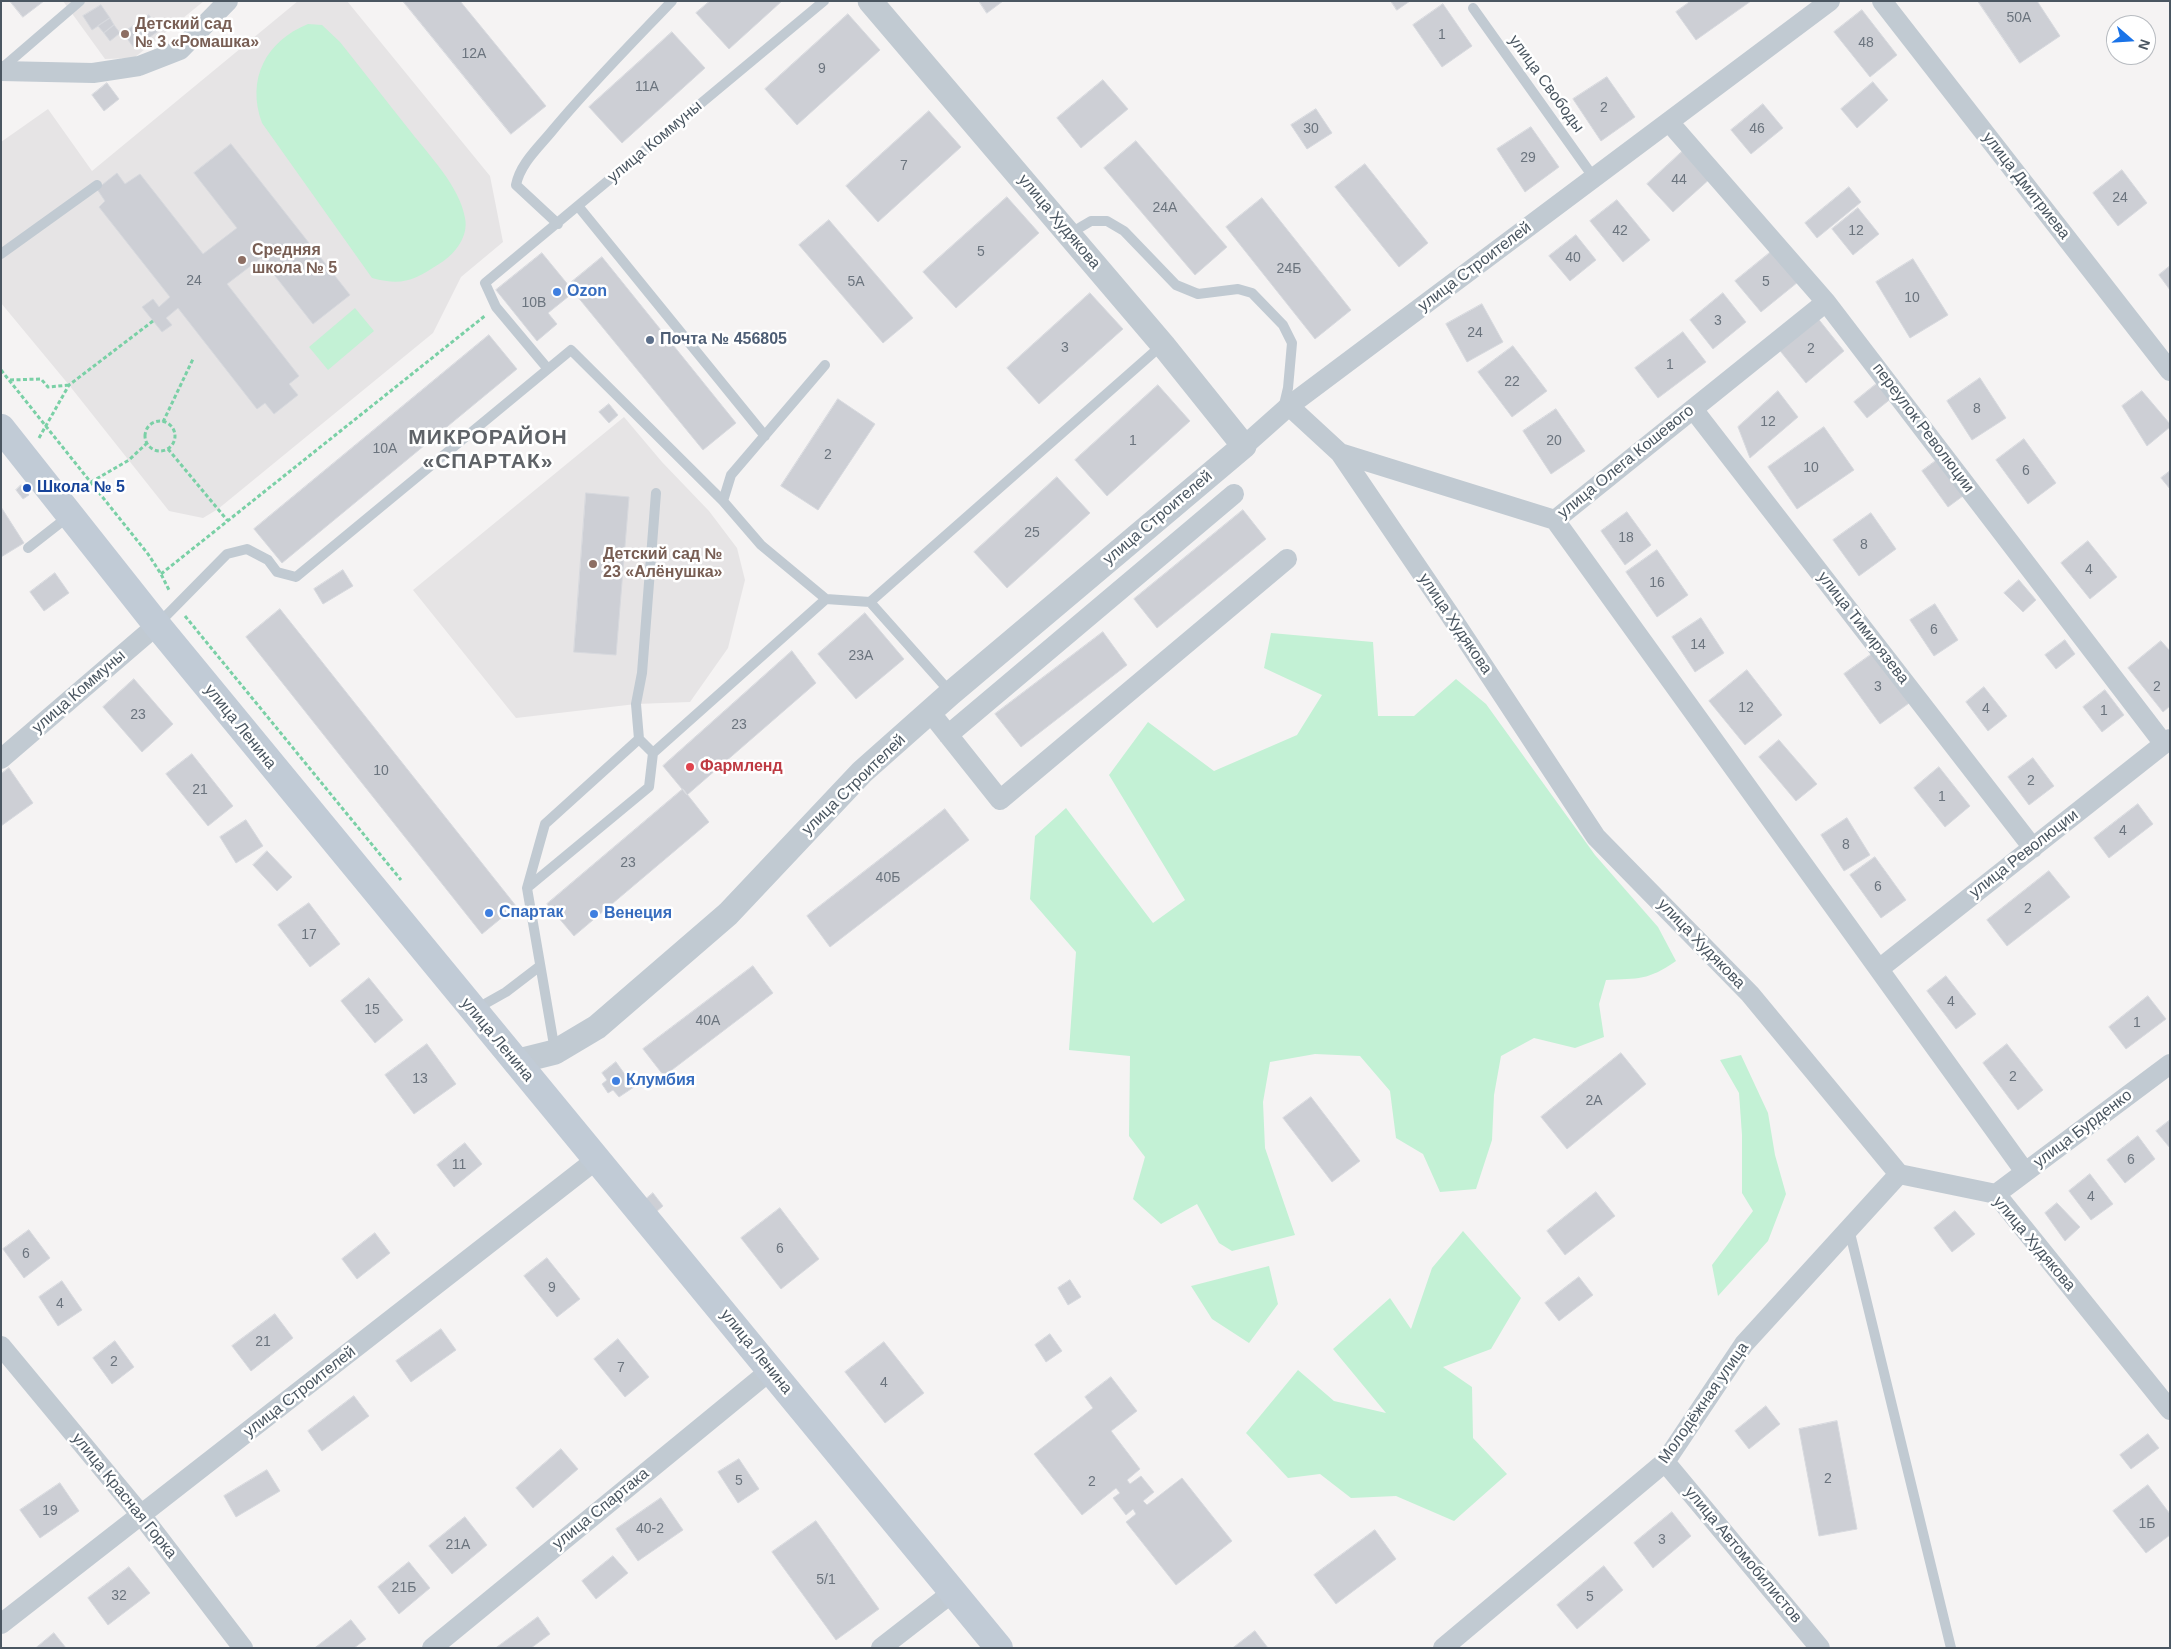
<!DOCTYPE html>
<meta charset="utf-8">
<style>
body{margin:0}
#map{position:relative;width:2171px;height:1649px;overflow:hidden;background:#f5f3f3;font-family:Arial,sans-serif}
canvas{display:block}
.frame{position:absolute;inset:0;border:2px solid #4a5661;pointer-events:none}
.north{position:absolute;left:2106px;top:15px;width:50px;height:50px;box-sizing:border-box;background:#fff;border:1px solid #b7bbc0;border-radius:50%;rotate:109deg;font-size:14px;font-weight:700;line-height:20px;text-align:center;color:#4a5661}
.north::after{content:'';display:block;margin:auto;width:18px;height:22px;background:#1a73e8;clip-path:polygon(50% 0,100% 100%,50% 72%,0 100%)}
</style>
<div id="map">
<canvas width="2171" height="1649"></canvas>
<div class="frame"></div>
<div class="north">N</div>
</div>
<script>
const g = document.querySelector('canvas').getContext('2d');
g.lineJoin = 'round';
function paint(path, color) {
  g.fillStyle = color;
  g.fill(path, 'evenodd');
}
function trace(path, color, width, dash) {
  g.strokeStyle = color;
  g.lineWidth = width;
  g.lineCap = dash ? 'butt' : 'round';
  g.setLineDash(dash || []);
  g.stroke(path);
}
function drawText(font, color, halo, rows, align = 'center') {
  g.font = font + ' Arial,sans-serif';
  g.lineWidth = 5;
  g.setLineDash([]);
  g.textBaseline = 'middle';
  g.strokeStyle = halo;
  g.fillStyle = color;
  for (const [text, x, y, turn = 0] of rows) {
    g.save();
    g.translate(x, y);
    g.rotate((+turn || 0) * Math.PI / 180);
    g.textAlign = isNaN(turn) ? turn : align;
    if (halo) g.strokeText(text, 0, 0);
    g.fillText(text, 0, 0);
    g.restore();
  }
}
const education = new Path2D(`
 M63 1H204L134 58 105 59Z
 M298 1H347L490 176 503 242 461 277 433 333 218 509 203 518 169 511 69 385 1 303V142L48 109 92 171Z
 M624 417 662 462 709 511 737 548 745 580 728 648 690 702 636 704 516 718 413 590Z`);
const green = new Path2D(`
 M308 24 322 25 340 42C364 72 387 102 411 132 429 155 460 187 465 218 469 237 454 255 439 264 413 281 402 286 372 278L262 123C246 79 266 41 308 24Z
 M355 308 374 331 328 370 309 347Z
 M1271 633 1373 642 1378 716H1414L1456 679 1486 704 1595 855 1658 927 1676 961C1647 981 1639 978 1606 980L1599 1004 1604 1037 1575 1048 1534 1038 1501 1056 1494 1095 1492 1140 1476 1189 1440 1192 1423 1154 1396 1138 1390 1091 1360 1056 1315 1054 1270 1062 1263 1102 1265 1148 1295 1235 1232 1251 1219 1243 1197 1204 1161 1224 1133 1199 1145 1157 1129 1136 1130 1056 1069 1050 1076 952 1030 899 1035 836 1066 808 1153 923 1185 900 1109 775 1148 722 1214 771 1297 735 1322 695 1264 668Z
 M1741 1055 1768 1113 1775 1155 1786 1194 1768 1241 1718 1296 1712 1265 1753 1211 1742 1193V1135L1739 1093 1720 1060Z
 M1463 1231 1521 1298 1491 1349 1443 1367 1472 1387 1473 1438 1507 1474 1454 1521 1396 1496 1351 1498 1320 1474 1288 1478 1246 1433 1298 1370 1334 1401 1386 1413 1333 1349 1390 1298 1411 1329 1432 1268Z
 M1269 1266 1278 1304 1249 1343 1212 1319 1191 1286Z`);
const building = new Path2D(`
 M10 1H44L23 17Z
 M403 1H460L546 106 511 134Z
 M710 1H782L729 49 696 13Z
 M979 1H1003L987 13Z
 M1391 1H1410L1397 10Z
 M1691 1H1751L1696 40 1676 12Z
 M1978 1H2037L2060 36 2020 63Z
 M1443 4 1472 46 1442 67 1413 25Z
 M101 5 110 18 92 30 83 16Z
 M1862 10 1897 55 1870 77 1834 32Z
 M848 14 880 50 797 125 765 89Z
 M149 15 160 30 134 48 123 33Z
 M110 18 114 25 104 33 98 26Z
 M114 25 120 33 110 41 104 33Z
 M672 32 705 68 622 143 589 107Z
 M1607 77 1635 117 1601 141 1573 99Z
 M1103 80 1128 109 1081 148 1057 118Z
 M1873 82 1888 100 1857 128 1841 109Z
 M107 83 119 99 104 111 92 95Z
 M1763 104 1783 128 1751 154 1731 130Z
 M1316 109 1332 133 1307 149 1291 125Z
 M929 111 961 147 878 222 846 186Z
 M1531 127 1559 167 1525 192 1497 149Z
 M1136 141 1227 247 1195 275 1104 168Z
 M231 144 350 295 313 324 261 258 227 284 299 376 289 384 298 395 274 414 265 403 257 409 178 308 166 318 172 325 162 332 142 307 153 299 159 307 170 297 99 207 105 201 97 189 117 173 125 184 140 174 203 254 237 228 194 173Z
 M1685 149 1712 177 1673 212 1647 184Z
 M1365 164 1428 243 1399 267 1335 187Z
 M2122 170 2147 203 2118 226 2093 193Z
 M1849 187 1861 202 1817 238 1805 223Z
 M1007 197 1039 233 956 308 923 272Z
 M1262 198 1351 310 1315 339 1226 227Z
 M1617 200 1650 240 1623 262 1590 221Z
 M1858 208 1879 234 1853 255 1832 229Z
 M829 220 913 318 883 343 799 245Z
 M1576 235 1596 260 1570 281 1549 256Z
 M1772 251 1798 282 1761 312 1735 281Z
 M542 253 574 292 548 313 557 324 537 341 496 290Z
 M602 257 736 423 703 450 568 285Z
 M1913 259 1948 315 1910 338 1876 282Z
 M2170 266V290L2159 275Z
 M1090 293 1123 329 1039 404 1007 368Z
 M1723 293 1746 322 1713 349 1690 320Z
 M1482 304 1503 342 1467 362 1446 324Z
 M1816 316 1844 351 1806 383 1777 347Z
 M1683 332 1706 362 1658 398 1635 368Z
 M489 335 517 369 282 563 254 529Z
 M1513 346 1547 391 1512 417 1478 372Z
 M1980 378 2006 418 1972 440 1947 401Z
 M1880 381 1893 397 1867 418 1854 402Z
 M1158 385 1190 421 1107 496 1075 460Z
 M1778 391 1798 417 1750 458 1738 427Z
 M2142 391 2170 424V427L2147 446 2122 406Z
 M838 399 875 424 818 510 781 486Z
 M609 404 618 415 609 423 599 412Z
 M1556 409 1585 451 1551 474 1523 431Z
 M1824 427 1854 470 1797 509 1768 467Z
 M2024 439 2056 483 2028 504 1996 460Z
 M1941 457 1967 493 1948 507 1922 471Z
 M2170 471V489L2161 478Z
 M1057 477 1090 513 1007 588 974 552Z
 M21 485 29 495 23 499 16 490Z
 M586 493 629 497 616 655 574 652Z
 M1 507 24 543 1 557Z
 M1243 510 1266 539 1157 628 1134 599Z
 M1627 512 1651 545 1625 565 1601 531Z
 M1871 513 1896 549 1859 576 1833 540Z
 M2088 541 2117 577 2090 599 2061 563Z
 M1657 550 1688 595 1657 617 1626 572Z
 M343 570 353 586 323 604 314 589Z
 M55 573 69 593 44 611 30 592Z
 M2019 580 2036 600 2023 612 2004 593Z
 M1935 604 1958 640 1934 656 1910 620Z
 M280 609 516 906 482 934 246 637Z
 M865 613 904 659 856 699 818 654Z
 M1701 618 1724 653 1695 672 1672 637Z
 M1103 632 1127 665 1021 747 995 714Z
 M2065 640 2075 654 2056 669 2045 655Z
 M2161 641 2170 651V706L2163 712 2128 668Z
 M792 651 816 683 687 795 663 766Z
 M1876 651 1912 701 1880 724 1844 674Z
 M1747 670 1782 715 1745 745 1709 701Z
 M134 679 173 724 142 752 103 707Z
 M1984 687 2007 716 1988 731 1966 702Z
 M2105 690 2124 715 2102 732 2083 707Z
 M1779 740 1817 784 1796 801 1759 757Z
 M192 754 233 806 208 826 166 774Z
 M2033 758 2054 786 2029 805 2008 777Z
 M1939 767 1970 806 1945 827 1914 788Z
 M9 768 33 803 1 826V774Z
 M683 789 709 822 574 936 547 904Z
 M2138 804 2153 824 2109 858 2094 838Z
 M945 809 969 840 830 947 807 916Z
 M1847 818 1870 855 1844 871 1821 835Z
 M246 820 263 846 236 863 220 837Z
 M267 851 292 877 277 891 253 865Z
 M1875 857 1906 900 1881 918 1850 875Z
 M2049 871 2070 897 2007 946 1987 920Z
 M309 903 340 944 310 967 278 925Z
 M753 966 773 993 664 1076 643 1049Z
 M1946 976 1976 1014 1956 1029 1927 991Z
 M369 978 403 1020 375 1043 341 1001Z
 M2148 996 2166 1019 2126 1049 2109 1027Z
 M427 1044 456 1084 414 1114 385 1075Z
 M2007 1044 2043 1090 2018 1110 1983 1063Z
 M1621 1053 1646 1084 1567 1149 1541 1117Z
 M616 1062 634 1087 619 1097 613 1090 608 1093 602 1084 607 1080 602 1073Z
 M1311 1097 1360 1161 1332 1182 1283 1118Z
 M2170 1120V1148L2156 1131Z
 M2138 1136 2155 1159 2125 1183 2107 1160Z
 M465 1143 482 1164 454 1187 437 1165Z
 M2090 1174 2113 1204 2091 1220 2069 1191Z
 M1596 1192 1615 1216 1565 1255 1547 1231Z
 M653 1193 663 1206 656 1212 646 1199Z
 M2057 1203 2080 1227 2065 1241 2045 1213Z
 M780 1208 819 1259 781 1289 741 1238Z
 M1955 1211 1975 1234 1952 1252 1934 1228Z
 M29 1230 50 1258 24 1278 3 1249Z
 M375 1233 390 1253 357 1279 342 1259Z
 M547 1258 580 1299 557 1317 524 1276Z
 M1579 1277 1593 1295 1559 1321 1545 1303Z
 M1070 1280 1081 1297 1068 1305 1058 1288Z
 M62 1281 82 1310 58 1326 39 1297Z
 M275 1314 293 1338 251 1371 232 1346Z
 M441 1329 456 1350 411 1382 396 1361Z
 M1050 1334 1062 1351 1046 1362 1035 1345Z
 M618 1339 649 1377 625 1397 594 1359Z
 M115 1341 134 1367 112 1384 93 1358Z
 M884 1342 924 1393 885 1423 845 1372Z
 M1111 1377 1137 1411 1111 1431 1140 1469 1127 1480 1130 1484 1141 1476 1154 1492 1143 1501 1147 1505 1182 1478 1232 1541 1176 1585 1126 1522 1136 1514 1133 1509 1126 1515 1113 1498 1120 1493 1116 1488 1082 1515 1034 1454 1093 1408 1085 1397Z
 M354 1396 369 1416 322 1451 308 1431Z
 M1766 1406 1780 1424 1749 1449 1735 1431Z
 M1837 1421 1857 1529 1819 1536 1799 1429Z
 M2148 1434 2159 1448 2131 1469 2120 1455Z
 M561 1449 578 1469 533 1508 516 1488Z
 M739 1459 759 1489 738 1503 718 1472Z
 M267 1470 280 1491 236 1517 224 1496Z
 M60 1483 79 1511 40 1538 20 1510Z
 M2148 1485 2170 1514V1535L2146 1553 2113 1511Z
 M661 1498 683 1530 638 1561 616 1529Z
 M1672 1512 1691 1536 1653 1568 1634 1543Z
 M465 1517 487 1545 452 1574 429 1546Z
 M816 1521 879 1609 836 1640 772 1552Z
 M1375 1530 1396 1559 1336 1604 1314 1575Z
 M613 1556 628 1573 596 1599 582 1581Z
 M409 1562 430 1588 399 1614 378 1587Z
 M1604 1566 1623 1590 1577 1629 1557 1605Z
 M129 1567 150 1593 108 1625 88 1598Z
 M538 1617 550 1634 531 1648H496Z
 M351 1620 366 1639 354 1648H315Z
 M1255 1631 1268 1648H1233Z
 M54 1633 66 1648H36Z`);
const path = new Path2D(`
 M1 370 148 554 161 574 170 592
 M10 380 41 379 48 387 69 385
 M145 436a15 15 0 1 1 30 0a15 15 0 1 1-30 0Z
 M163 422 193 359
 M39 438 69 385 153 321
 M168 449 227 520
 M91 482 129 460 146 444
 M161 574 486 315
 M185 616 401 880`);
const service = new Path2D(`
 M1473 8 1594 178
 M1 69 80 1
 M578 206 765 436
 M558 224 516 185C520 164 538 148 552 131 589 86 631 44 672 1
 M1069 234 1091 221H1107L1124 231 1176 285 1198 294 1238 289 1252 293 1283 325 1292 343 1288 388 1283 409
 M1 254 97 185
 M548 369 496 307 485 283 824 1
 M723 501 731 475 825 365
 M28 548 69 516
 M870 602 1162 345
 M158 624 227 554 247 549 268 560 277 572 296 577 571 350 723 501 761 545 826 599 870 602 951 693
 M653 753 639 739 636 704 642 673 656 493
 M527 888 545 824 639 739
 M474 1010 506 992 540 966
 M555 1051 527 888 649 787 653 753 826 599
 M1849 1229 1951 1648`);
const minor = new Path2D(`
 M1882 1 2170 371
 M1 71 93 73 139 66 180 50 228 1
 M1669 122 1826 302 2164 744
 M1289 406 1340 453 1448 612 1596 837 1750 994 1899 1174 1996 1194 2170 1410
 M1693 409 2033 848
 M1244 446 1289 406 1830 1
 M1340 453 1555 520 1826 302
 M1555 520 2025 1172
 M930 712 1000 800 1287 559
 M948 735 1234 494
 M1 759 157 625
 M1879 969 2170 739
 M1996 1194 2170 1064
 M1 1346 142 1516 243 1648
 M1665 1462 1820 1648
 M1 1624 597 1159
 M432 1648 771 1370
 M881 1648 953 1592
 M1443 1648 1665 1462 1744 1344 1899 1174`);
const tertiary = new Path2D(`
 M515 1062 555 1052 597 1027 728 914 862 772 951 693 1244 446 1163 345 870 1`);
const secondary = new Path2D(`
 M1 428 157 625 999 1648`);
const markers = [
 [125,34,5,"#8d6e63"],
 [242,260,5,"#8d6e63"],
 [557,292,5,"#3f7fe0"],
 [650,340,5,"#5c6f8a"],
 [27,488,5,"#1a4fb4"],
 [593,564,5,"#8d6e63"],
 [690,767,5,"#e0444e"],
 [489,913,5,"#3f7fe0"],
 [594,914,5,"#3f7fe0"],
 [616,1081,5,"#3f7fe0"]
];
const numberNames = [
 ["50А",2019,18],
 ["1",1442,35],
 ["48",1866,43],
 ["12А",474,54],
 ["9",822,69],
 ["11А",647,87],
 ["2",1604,108],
 ["30",1311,129],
 ["46",1757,129],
 ["29",1528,158],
 ["7",904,166],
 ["44",1679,180],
 ["24",2120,198],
 ["24А",1165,208],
 ["42",1620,231],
 ["12",1856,231],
 ["5",981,252],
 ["40",1573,258],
 ["24Б",1289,269],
 ["24",194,281],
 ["5А",856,282],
 ["5",1766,282],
 ["10",1912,298],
 ["10В",534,303],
 ["3",1718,321],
 ["24",1475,333],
 ["3",1065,348],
 ["2",1811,349],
 ["1",1670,365],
 ["22",1512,382],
 ["8",1977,409],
 ["12",1768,422],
 ["1",1133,441],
 ["20",1554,441],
 ["10А",385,449],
 ["2",828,455],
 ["10",1811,468],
 ["6",2026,471],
 ["25",1032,533],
 ["18",1626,538],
 ["8",1864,545],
 ["4",2089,570],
 ["16",1657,583],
 ["6",1934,630],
 ["14",1698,645],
 ["23А",861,656],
 ["3",1878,687],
 ["2",2157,687],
 ["12",1746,708],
 ["4",1986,709],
 ["1",2104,711],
 ["23",138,715],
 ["23",739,725],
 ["10",381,771],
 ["2",2031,781],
 ["21",200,790],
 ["1",1942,797],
 ["4",2123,831],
 ["8",1846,845],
 ["23",628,863],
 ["40Б",888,878],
 ["6",1878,887],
 ["2",2028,909],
 ["17",309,935],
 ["4",1951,1002],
 ["15",372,1010],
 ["40А",708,1021],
 ["1",2137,1023],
 ["2",2013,1077],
 ["13",420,1079],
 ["2А",1594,1101],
 ["6",2131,1160],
 ["11",459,1165],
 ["4",2091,1197],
 ["6",780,1249],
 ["6",26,1254],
 ["9",552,1288],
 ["4",60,1304],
 ["21",263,1342],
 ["2",114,1362],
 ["7",621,1368],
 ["4",884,1383],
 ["2",1828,1479],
 ["5",739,1481],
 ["2",1092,1482],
 ["19",50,1511],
 ["1Б",2147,1524],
 ["40-2",650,1529],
 ["3",1662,1540],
 ["21А",458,1545],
 ["5/1",826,1580],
 ["21Б",404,1588],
 ["32",119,1596],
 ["5",1590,1597]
];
const educationNames = [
 ["Детский сад",135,25],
 ["№ 3 «Ромашка»",135,43],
 ["Средняя",252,251],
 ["школа № 5",252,269],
 ["Детский сад №",603,555],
 ["23 «Алёнушка»",603,573]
];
const streetNames = [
 ["улица Свободы",1546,84,54],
 ["улица Коммуны",655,142,-40],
 ["улица Дмитриева",2026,186,52],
 ["улица Худякова",1059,222,50],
 ["улица Строителей",1475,267,-37],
 ["переулок Революции",1923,428,53],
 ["улица Олега Кошевого",1626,462,-39],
 ["улица Строителей",1158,518,-40],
 ["улица Худякова",1455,624,56],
 ["улица Тимирязева",1863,628,52],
 ["улица Коммуны",79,692,-41],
 ["улица Ленина",240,727,51],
 ["улица Строителей",854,785,-44],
 ["улица Революции",2024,854,-38],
 ["улица Худякова",1701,944,46],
 ["улица Ленина",497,1040,50],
 ["улица Бурденко",2083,1129,-37],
 ["улица Худякова",2034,1244,50],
 ["улица Ленина",756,1352,51],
 ["улица Строителей",300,1392,-38],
 ["Молодёжная улица",1704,1403,-55],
 ["улица Красная Горка",124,1496,51],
 ["улица Спартака",601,1509,-39],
 ["улица Автомобилистов",1743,1555,50]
];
const shopNames = [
 ["Ozon",567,292],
 ["Спартак",499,913],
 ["Венеция",604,914],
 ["Клумбия",626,1081]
];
const serviceNames = [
 ["Почта № 456805",660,340]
];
const transitNames = [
 ["Школа № 5",37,488]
];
const healthNames = [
 ["Фармленд",700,767]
];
const districtNames = [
 ["МИКРОРАЙОН",488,438],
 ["«СПАРТАК»",488,462]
];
paint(education, '#e6e4e5');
paint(green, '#c3f1d5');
paint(building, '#cdcfd5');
trace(building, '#d7d9de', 1);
trace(path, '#7ad0a6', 3, [4, 2.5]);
trace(service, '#c1cad2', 10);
trace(minor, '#c1cad2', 20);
trace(tertiary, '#c1cad2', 25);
trace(secondary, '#c1cbd6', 28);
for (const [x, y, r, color] of markers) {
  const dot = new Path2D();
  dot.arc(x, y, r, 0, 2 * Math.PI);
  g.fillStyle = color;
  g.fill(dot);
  trace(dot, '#fff', 2);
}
drawText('14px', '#6b747e', null, numberNames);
drawText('bold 16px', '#785e54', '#fff', educationNames, 'left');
drawText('16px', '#4a5661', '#fff', streetNames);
drawText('bold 16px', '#366cbe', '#fff', shopNames, 'left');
drawText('bold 16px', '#4e5e75', '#fff', serviceNames, 'left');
drawText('bold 16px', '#164399', '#fff', transitNames, 'left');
drawText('bold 16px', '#be3a42', '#fff', healthNames, 'left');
g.letterSpacing = '1px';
drawText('bold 21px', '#5f6368', '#fff', districtNames);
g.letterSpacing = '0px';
</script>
